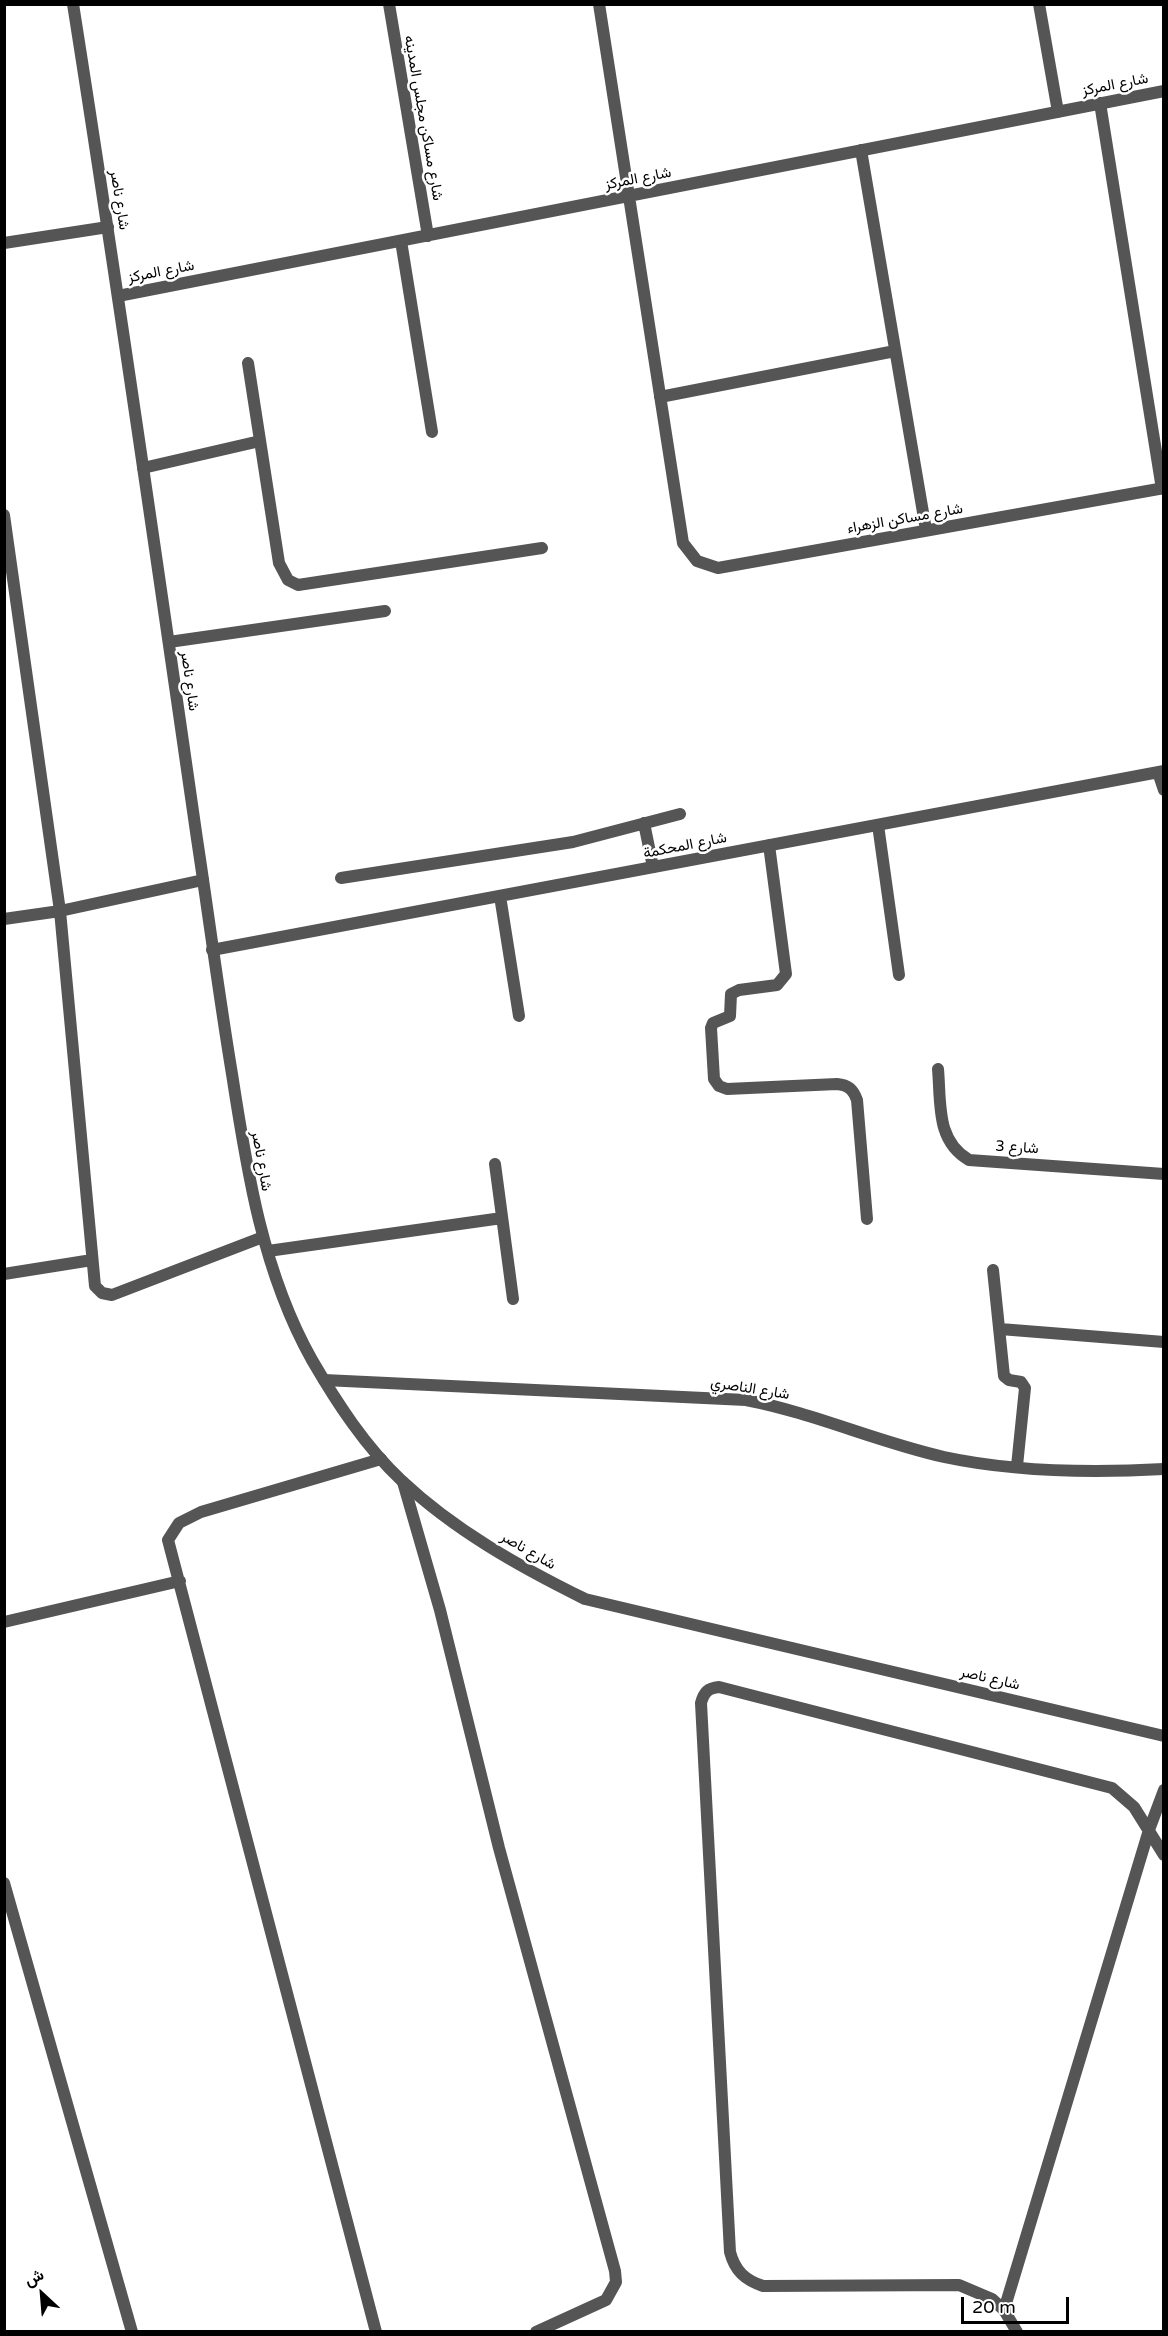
<!DOCTYPE html>
<meta charset="utf-8">
<style>
body{margin:0}
#map{position:relative;width:1168px;height:2336px;overflow:hidden;background:#fff;font-family:"Varela Round",Vazirmatn,sans-serif}
canvas{display:block}
.frame{position:absolute;inset:0;border:6px solid #000;pointer-events:none}
.north{position:absolute;left:12px;top:2264px;width:60px;height:60px;-webkit-text-stroke:4px #fff;paint-order:stroke;rotate:334deg;font-size:16px;font-weight:700;line-height:24px;text-align:center;color:#000}
.north::after{content:'';display:block;margin:auto;width:21px;height:27px;background:#000;clip-path:polygon(50% 0,100% 100%,50% 72%,0 100%)}
.scale{position:absolute;left:961px;top:2297px;width:108px;height:27px;box-sizing:border-box;border:3px solid #000;border-top:0;padding-left:8px;font-size:18px;line-height:21px;white-space:nowrap;color:#000;-webkit-text-stroke:4px #fff;paint-order:stroke}
</style>
<div id="map">
<canvas width="1168" height="2336"></canvas>
<div class="frame"></div>
<div class="north">ش</div>
<div class="scale">20 m</div>
</div>
<script>
const g = document.querySelector('canvas').getContext('2d');
g.lineJoin = 'round';
function trace(path, color, width, dash) {
  g.strokeStyle = color;
  g.lineWidth = width;
  g.lineCap = dash ? 'butt' : 'round';
  g.setLineDash(dash || []);
  g.stroke(path);
}
function drawText(font, color, halo, rows, align = 'center') {
  g.font = font + ' "Varela Round",Vazirmatn,sans-serif';
  g.lineWidth = 5;
  g.setLineDash([]);
  g.textBaseline = 'middle';
  g.strokeStyle = halo;
  g.fillStyle = color;
  for (const [text, x, y, turn = 0] of rows) {
    g.save();
    g.translate(x, y);
    g.rotate((+turn || 0) * Math.PI / 180);
    g.textAlign = isNaN(turn) ? turn : align;
    if (halo) g.strokeText(text, 0, 0);
    g.fillText(text, 0, 0);
    g.restore();
  }
}
const service = new Path2D(`
 M401 241 432 432
 M248 363 279 563 288 580 298 585 542 548
 M143 468 260 441
 M169 642 385 611
 M644 823 653 867
 M341 878 573 842 680 814
 M495 1164 513 1299
 M268 1251 502 1218
 M1004 2310 1149 1830 1164 1790
 M1017 2332 1004 2310 992 2299 959 2285 763 2286C745 2280 735 2271 730 2252L701 1703C704 1692 708 1688 719 1687L1112 1788 1134 1807 1164 1855`);
const minor = new Path2D(`
 M389 4 428 236
 M599 4 683 543 697 561 718 568 1164 488
 M1039 4 1058 112
 M1100 103 1162 489
 M861 150 926 530
 M4 243 108 227
 M118 296 1164 91
 M660 397 895 351
 M4 515 60 911 95 1286 102 1293 112 1295 263 1237
 M1158 772 1164 790
 M878 825 899 975
 M769 845 786 974 777 985 739 990 731 994 730 1016 713 1023 711 1028 714 1079 719 1086 727 1089 837 1084C848 1085 853 1089 857 1100L867 1219
 M500 896 519 1016
 M4 919 60 911 203 880
 M212 950 1164 771
 M938 1069C941 1104 936 1141 969 1160L1164 1174
 M993 1270 1004 1376 1009 1380 1021 1382 1025 1388 1017 1466
 M4 1274 92 1260
 M1000 1329 1164 1342
 M324 1380 746 1400C814 1413 877 1442 944 1457 1014 1472 1092 1473 1164 1469
 M403 1482 440 1610 499 1848 615 2271 616 2282 606 2300 536 2332
 M4 1622 180 1581
 M4 1883 132 2332
 M376 2332 168 1540 179 1523 201 1512 381 1459`);
const tertiary = new Path2D(`
 M73 4C117 282 157 561 197 839 209 918 219 996 232 1074 247 1172 263 1273 312 1360 337 1403 365 1446 401 1480 454 1530 520 1567 585 1599L1164 1736`);
const streetNames = [
 ["شارع المركز",1115,85,-11],
 ["شارع مساكن مجلس المدينه",423,118,80],
 ["شارع المركز",638,179,-11],
 ["شارع ناصر",119,200,81],
 ["شارع المركز",161,272,-11],
 ["شارع مساكن الزهراء",905,519,-10],
 ["شارع ناصر",189,681,82],
 ["شارع المحكمة",685,846,-11],
 ["شارع 3",1017,1148,4],
 ["شارع ناصر",261,1161,80],
 ["شارع الناصري",750,1389,9],
 ["شارع ناصر",528,1551,30],
 ["شارع ناصر",990,1679,13]
];
trace(service, '#555', 12);
trace(minor, '#555', 12);
trace(tertiary, '#555', 12);
drawText('15px', '#000', '#fff', streetNames);
</script>
